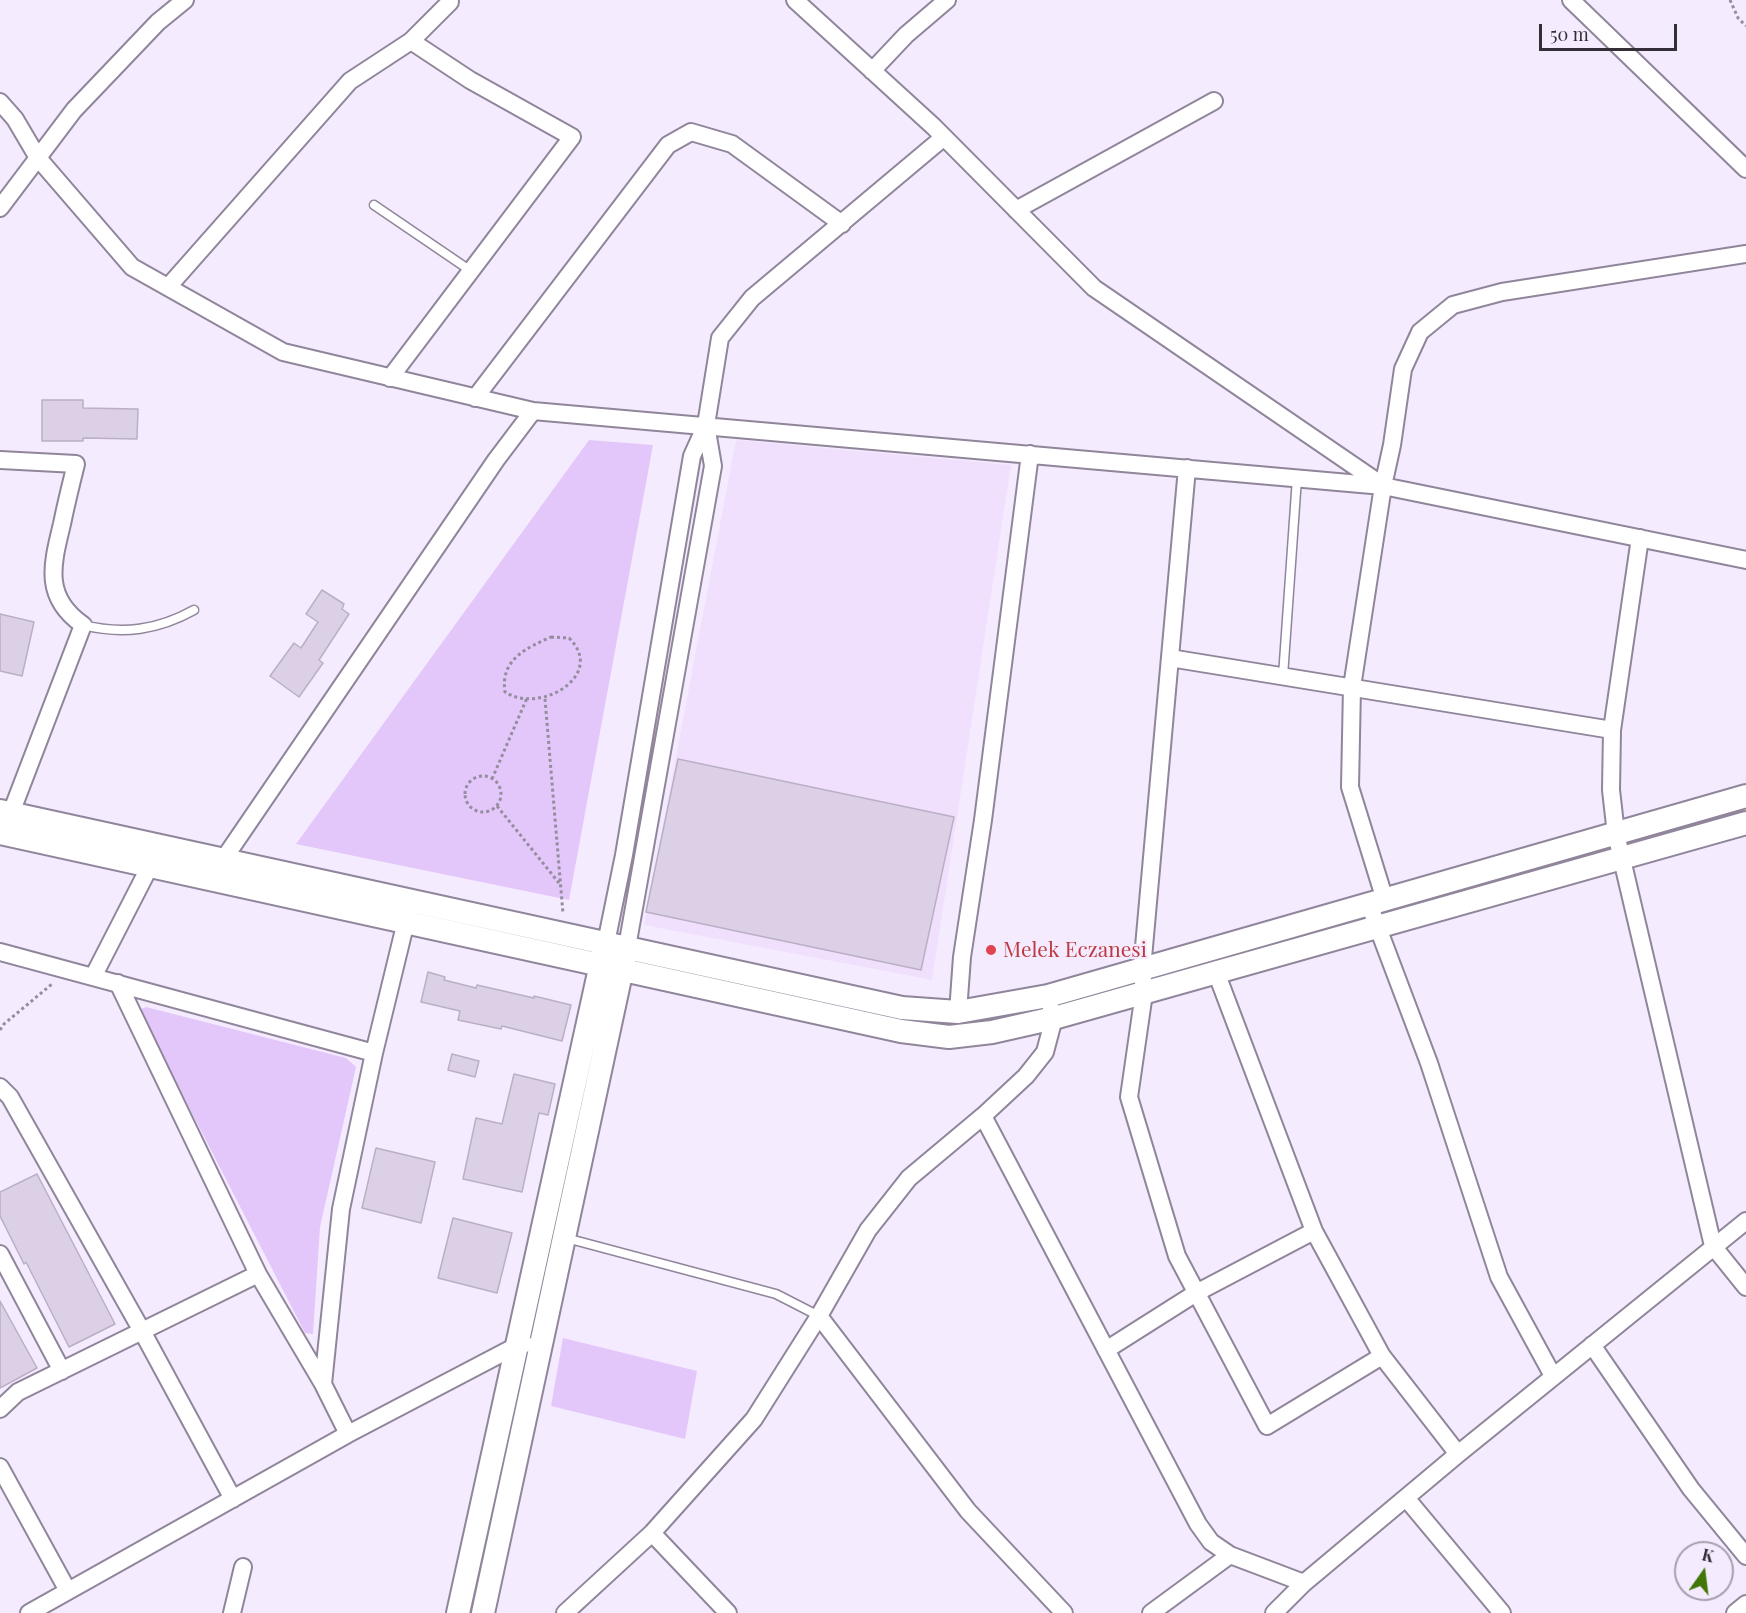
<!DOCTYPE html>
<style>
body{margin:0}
#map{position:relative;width:1746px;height:1613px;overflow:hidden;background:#f5ebfe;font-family:"Playfair Display",serif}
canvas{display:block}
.north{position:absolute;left:1674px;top:1541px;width:60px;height:60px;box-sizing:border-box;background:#f5ebfe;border:2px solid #a79fae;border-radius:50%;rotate:14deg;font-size:16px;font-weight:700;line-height:24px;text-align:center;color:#332e37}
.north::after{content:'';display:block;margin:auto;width:21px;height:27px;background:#417706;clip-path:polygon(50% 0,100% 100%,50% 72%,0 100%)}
.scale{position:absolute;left:1539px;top:24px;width:138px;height:27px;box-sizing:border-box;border:3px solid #332e37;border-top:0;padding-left:8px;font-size:18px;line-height:21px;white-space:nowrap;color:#332e37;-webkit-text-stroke:4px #f5ebfe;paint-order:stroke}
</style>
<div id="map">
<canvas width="1746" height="1613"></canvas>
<div class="north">K</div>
<div class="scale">50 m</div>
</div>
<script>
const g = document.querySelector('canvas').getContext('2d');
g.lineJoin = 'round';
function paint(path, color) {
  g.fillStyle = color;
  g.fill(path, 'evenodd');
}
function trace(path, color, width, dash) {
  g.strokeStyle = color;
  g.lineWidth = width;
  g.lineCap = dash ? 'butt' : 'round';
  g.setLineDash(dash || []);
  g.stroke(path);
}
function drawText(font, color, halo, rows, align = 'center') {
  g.font = font + ' "Playfair Display",serif';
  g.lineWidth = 4.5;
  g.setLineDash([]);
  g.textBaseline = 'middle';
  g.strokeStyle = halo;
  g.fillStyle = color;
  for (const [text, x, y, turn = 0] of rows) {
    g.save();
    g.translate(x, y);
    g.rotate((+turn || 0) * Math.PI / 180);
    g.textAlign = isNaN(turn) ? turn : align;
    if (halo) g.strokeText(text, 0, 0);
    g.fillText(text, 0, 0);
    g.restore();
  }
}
const built = new Path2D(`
 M736 440 1011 465 932 980 644 925Z`);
const green = new Path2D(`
 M589 440 653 445 569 900 296 844Z
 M146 1007 346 1058 356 1067 320 1227 313 1334 305 1333 139 1010Z
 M563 1338 697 1371 685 1439 551 1406Z`);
const building = new Path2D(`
 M42 400H83V408L138 409 137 439 83 438V441H42Z
 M322 590 344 604 342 609 349 614 319 660 323 663 299 697 270 676 294 643 301 648 318 622 306 614Z
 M0 614 34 622 22 676 0 671Z
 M678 759 954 817 921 970 646 912Z
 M428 972 445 977 444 980 476 988 477 985 534 998V996L571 1005 562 1041 502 1026 501 1029 458 1020 460 1011 421 1002Z
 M452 1054 479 1061 475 1077 448 1070Z
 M514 1074 555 1084 548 1115 539 1113 522 1192 463 1179 476 1118 502 1124Z
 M376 1148 435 1162 421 1223 362 1208Z
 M37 1174 115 1324 69 1347 26 1262 24 1264 0 1216V1192Z
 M453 1218 512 1233 497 1293 438 1278Z
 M0 1301 37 1368 0 1388Z`);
const path = new Path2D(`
 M1730 0 1738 18 1746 26
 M551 637 569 638C607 675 540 715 505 692 500 660 526 648 551 637Z
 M545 699 563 914
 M465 794a18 18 0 1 1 36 0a18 18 0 1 1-36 0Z
 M492 779 527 698
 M497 806 559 883
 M0 1030 4 1024 52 984`);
const lane = new Path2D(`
 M374 205 471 271
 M83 625C123 635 158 630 194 610
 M1283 676 1297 478
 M566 1238 776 1294 819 1316`);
const street = new Path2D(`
 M795 0 934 127 1094 288 1382 485
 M1571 0 1746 169
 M872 71 906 35 947 0
 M0 102 15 119 38 158 132 267 283 352 533 411 1383 486 1746 560
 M0 208 74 110 158 22 185 0
 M1016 210 1214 101
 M168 287 350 81 411 41 450 2
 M390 378 572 137 470 80 411 41
 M475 398 668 145 691 132 732 144 842 224
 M0 460 76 464C71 484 66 504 62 524 52 565 43 597 83 625L11 813
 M1187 468 1142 969 1144 993 1129 1097 1177 1256 1267 1426 1382 1356
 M1640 538 1612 730 1611 790 1616 834 1713 1246 1746 1287
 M1170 658 1612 730
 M221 868 223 860 496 460 533 411
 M1385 900 1350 787 1352 687 1383 486 1392 445 1403 369 1420 332 1453 305 1502 292 1746 254
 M1369 904 1429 1063 1499 1277 1553 1376
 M606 943 624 855 692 456 706 425 720 338 752 298 944 137
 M627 947 713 466 706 425
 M0 952 374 1053
 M1216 972 1314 1231 1382 1356 1458 1454
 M93 977 150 866
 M118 983 258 1274 323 1384 348 1434
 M958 1012 962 957 983 820 1030 454
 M0 1087 10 1097 142 1331 233 1499
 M983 1116 1198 1524 1211 1542 1230 1555 1304 1583
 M0 1254 62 1371
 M819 1316 968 1511 1064 1613
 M1592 1345 1691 1489 1746 1556
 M1106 1350 1196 1293 1314 1231
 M323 1384 341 1209 374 1053 408 913
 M0 1409 18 1392 258 1274
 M0 1467 68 1591
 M1406 1498 1502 1613
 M652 1533 728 1613
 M29 1613 348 1434 516 1346 525 1344
 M232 1613 243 1567
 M565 1613 652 1533 754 1419 819 1316 868 1230 909 1178 983 1116 1026 1076 1045 1052 1054 1018 1051 1009
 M1151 1613 1230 1555
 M1274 1613 1304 1583 1458 1454 1746 1221
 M1735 1613 1746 1604`);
const secondary = new Path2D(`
 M0 811 902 1008 958 1012 1048 996 1746 796
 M0 833 901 1031 949 1037 992 1032 1054 1018 1746 823
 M458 1613 604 950
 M483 1613 625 955`);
const markers = [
 [991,950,6,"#e0444e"]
];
const healthNames = [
 ["Melek Eczanesi",1003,950]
];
paint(built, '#f0e0fe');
paint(green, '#e3c7fb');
paint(building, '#dcd0e7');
trace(building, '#baafc5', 1.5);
trace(lane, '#90859a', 11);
trace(street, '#90859a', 20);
trace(secondary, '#90859a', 26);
trace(path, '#948d9b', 3, [3, 3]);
trace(lane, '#fff', 8);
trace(street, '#fff', 16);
trace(secondary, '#fff', 22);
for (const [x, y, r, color] of markers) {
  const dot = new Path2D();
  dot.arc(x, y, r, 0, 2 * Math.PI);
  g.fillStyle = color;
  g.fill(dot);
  trace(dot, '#f5ebfe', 2);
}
drawText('21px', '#be3a42', '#f5ebfe', healthNames, 'left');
</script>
